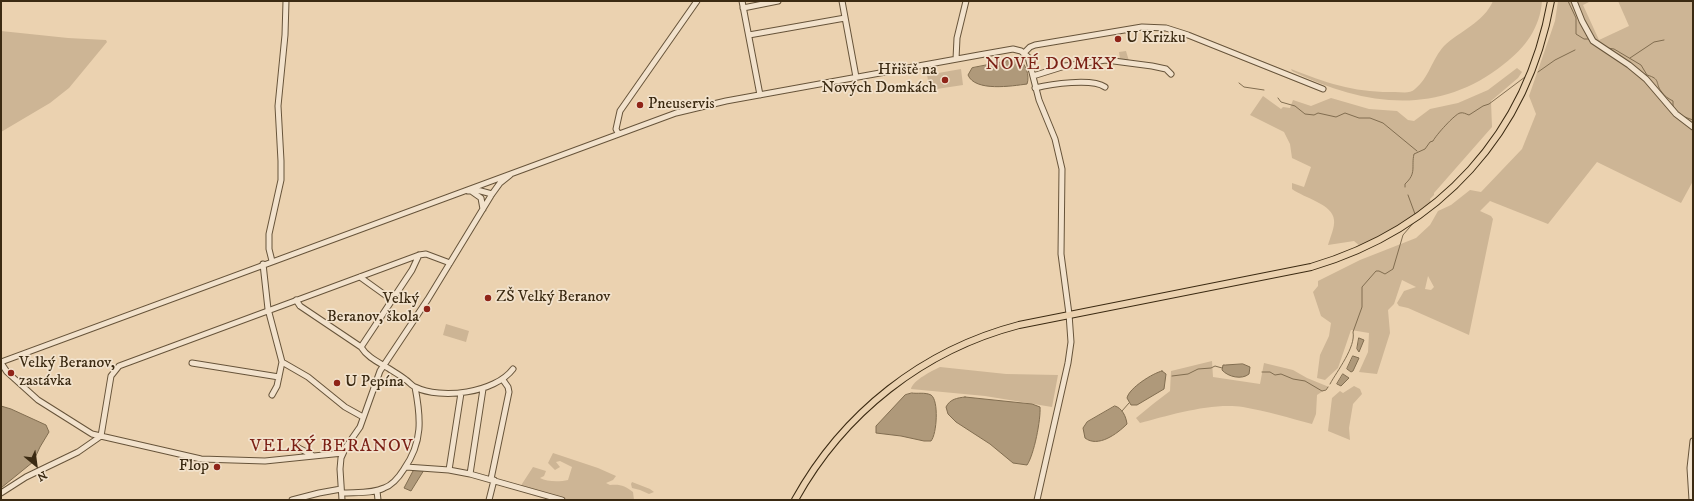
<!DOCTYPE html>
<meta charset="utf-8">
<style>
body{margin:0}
#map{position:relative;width:1694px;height:501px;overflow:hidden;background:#ebd2b0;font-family:"IM FELL DW Pica",serif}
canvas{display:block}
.frame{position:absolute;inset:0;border:2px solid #3b2a12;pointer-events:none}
.north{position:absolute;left:16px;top:445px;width:40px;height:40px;-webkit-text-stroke:3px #f2e2cc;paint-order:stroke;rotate:151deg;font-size:11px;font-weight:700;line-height:16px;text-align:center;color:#3b2a12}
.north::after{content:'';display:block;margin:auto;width:14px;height:18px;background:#3b2a12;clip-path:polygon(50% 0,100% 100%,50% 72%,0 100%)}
</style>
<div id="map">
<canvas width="1694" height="501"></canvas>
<div class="frame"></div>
<div class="north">N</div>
</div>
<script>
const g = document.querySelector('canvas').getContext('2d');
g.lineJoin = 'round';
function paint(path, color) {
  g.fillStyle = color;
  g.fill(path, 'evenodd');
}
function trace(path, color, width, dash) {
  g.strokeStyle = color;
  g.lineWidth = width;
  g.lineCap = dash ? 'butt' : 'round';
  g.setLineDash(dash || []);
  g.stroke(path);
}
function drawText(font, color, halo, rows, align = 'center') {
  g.font = font + ' "IM FELL DW Pica",serif';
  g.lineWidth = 3.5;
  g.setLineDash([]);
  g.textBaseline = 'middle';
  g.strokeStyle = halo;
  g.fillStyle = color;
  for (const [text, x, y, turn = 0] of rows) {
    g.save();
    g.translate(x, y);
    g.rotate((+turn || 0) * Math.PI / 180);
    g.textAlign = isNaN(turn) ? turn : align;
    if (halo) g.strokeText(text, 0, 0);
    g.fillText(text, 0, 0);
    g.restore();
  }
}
const green = new Path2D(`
 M1493 1H1542C1540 28 1525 48 1504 64 1438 117 1364 106 1292 71L1291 69C1326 83 1356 93 1395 92 1402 92 1410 94 1415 89 1429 78 1432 59 1444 46 1460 31 1484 22 1493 1Z
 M1558 1H1591L1583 5 1599 40 1629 26 1618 1H1693V181L1681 203 1597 162 1548 224 1490 201 1480 211 1491 216 1493 219 1469 335 1408 308 1399 306 1397 303 1404 291 1416 287 1402 280 1394 304 1388 310 1390 333 1377 374 1359 372 1368 352 1369 333 1351 330 1338 368 1325 380 1317 378 1320 355 1329 336 1331 323 1321 316 1313 292 1318 286V281L1360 260 1416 238 1430 225 1438 211 1451 205 1470 190 1481 192 1522 149 1536 114 1529 96 1555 21ZM1428 276 1434 287 1431 290 1425 289Z
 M1 31 68 38 106 40 107 42 69 88 50 103 1 132Z
 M1126 51 1129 61 1120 59 1119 52Z
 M1517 68 1522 72 1518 78 1491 101 1492 127 1434 193V195L1430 199 1431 203 1401 224 1360 246 1354 241 1328 245C1330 238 1335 227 1334 220 1333 204 1304 198 1292 189V183L1304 187 1311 167 1292 158 1290 144 1284 132 1250 115 1263 96 1281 109 1283 107 1290 108 1293 100 1311 106 1331 98 1369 109 1397 111 1408 120 1414 121 1430 109 1458 103 1488 90Z
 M961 69 963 85 930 90 927 75Z
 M446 324 469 331 466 342 443 335Z
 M1212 361 1213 377 1260 384 1264 363 1293 370 1307 378 1329 387 1317 395 1316 414 1312 424C1290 418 1266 411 1243 407 1213 402 1169 415 1140 423L1136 418 1153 404 1170 391 1171 371Z
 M940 367 1006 374 1058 375 1052 407 985 396 911 389C913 380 932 371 940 367Z
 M1354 386 1360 389 1362 394 1353 404 1349 428 1350 440 1328 431 1332 398 1340 391 1343 393Z
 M553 453 598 468 616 476 613 480 606 483 610 485C621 484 625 486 633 492L634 500H568L537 490 520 487 533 467 546 471 544 476 540 478C547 482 560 482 568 480L572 467 560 461 556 462 560 467 555 470 548 463Z
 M632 482 650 489 654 492 649 494 640 490 632 488 631 484Z`);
const water = new Path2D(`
 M1018 59C1026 63 1030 76 1027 84 1012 86 975 92 968 75L972 68Z
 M1359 338 1364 340 1359 352 1357 349Z
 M1353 356 1359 358 1353 371 1351 372 1347 369Z
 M1243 364 1250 367 1249 374C1242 380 1228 377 1222 370L1223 365H1225Z
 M1162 371 1166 374 1164 389 1137 405H1131L1127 398C1129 388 1153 373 1162 371Z
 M1343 374 1349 378 1341 386 1337 384Z
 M912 393C917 394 925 392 931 395 939 400 937 434 931 441H924L901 436 876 433V426L905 395Z
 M965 397 1032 404 1040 407C1041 419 1034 455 1027 465L1013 463 990 444 956 422 948 414 946 407C950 399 957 398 965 397Z
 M1 406 11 409 46 425 49 432 40 447 33 462 1 488Z
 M1115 406C1122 408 1126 416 1127 424 1117 434 1098 448 1085 438L1083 428 1087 422Z
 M417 470H424L411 491 404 488 413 471Z`);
const stream = new Path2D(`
 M1568 1 1576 18V34L1584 39H1589
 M1607 48 1614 49 1641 65 1647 75C1661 79 1655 83 1661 91 1664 96 1669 99 1673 101V107
 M1630 58 1654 42 1664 40
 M1538 72 1555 60 1575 50
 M1239 83 1244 87 1264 90
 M1278 98 1281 102 1295 106 1305 114 1314 115 1318 113 1336 117 1345 113 1359 118H1370L1383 123 1417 151
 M1682 116 1693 120
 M1405 187V184C1417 173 1411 167 1414 154L1425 149 1430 142 1433 141C1436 135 1455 114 1460 113 1463 112 1466 114 1469 115L1483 106 1489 104 1525 77
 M1408 195 1415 214
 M1262 372H1270L1275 375 1281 374 1293 379 1305 381 1322 391 1326 390 1328 387
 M1172 376 1188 374 1198 369 1211 368 1215 366 1222 368
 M1330 384C1337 371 1356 347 1353 332L1362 307V287L1376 271H1379L1385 274 1393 269 1403 235 1415 221
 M1122 411 1129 403`);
const minor = new Path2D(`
 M742 1 760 95
 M842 1 856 77
 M1574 1 1582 21 1593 41 1629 65 1646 79 1676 114 1693 127
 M743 8 778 1
 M749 35 845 18
 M1024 53 1030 47 1035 45 1142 27 1166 28 1188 35 1323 89
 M956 59 957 38 966 1
 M1033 76 1065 66 1106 60 1152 66 1166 69 1171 74
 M1035 88C1051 84 1092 78 1105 87
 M618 133 616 129 620 111 697 1
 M468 191 477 190 492 194
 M471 191 481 198 483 209
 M272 261 269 249V234L281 180V161L278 106 285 35 286 1
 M263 264 268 309 282 362 277 386 272 395
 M360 277 392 300
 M296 300 300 306 361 347C367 357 378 362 388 368 394 372 400 375 406 380 409 382 412 386 415 387 441 400 495 393 513 369
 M361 347 412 270 419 255
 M1 362 676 113 726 101 979 55 1013 49 1021 51 1028 57 1039 100 1055 139 1062 169 1061 254 1069 314 1071 342 1068 363 1037 500
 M282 362 308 377 345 407 363 417
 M1 363 7 372 38 400 92 434 201 459 265 461 343 453
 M192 363 279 377
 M295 446 312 455
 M406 467 449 470 470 474 562 500
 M449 470 461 393
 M470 474 483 389
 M491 479 509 392 508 387 503 380
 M377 491 378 500
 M1 493 26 477 78 452 101 436 111 376 119 366 419 255 426 254 450 263
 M342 493C355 492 372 494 384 488 393 485 399 477 404 469 423 442 421 418 415 387
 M292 500 319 493 341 489
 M342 500 340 469 341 458 346 447 360 427 380 371 428 299 492 194 500 183 510 175
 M489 500 494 480
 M1692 500 1690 468 1693 441`);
const major = new Path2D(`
 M795 500C843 413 923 350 1019 325L1311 267C1440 229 1527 134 1551 1`);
const markers = [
 [1118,39,4,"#8f2418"],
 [945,80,4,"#8f2418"],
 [640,105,4,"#8f2418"],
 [488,298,4,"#8f2418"],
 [427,309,4,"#8f2418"],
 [11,373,4,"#8f2418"],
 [337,383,4,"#8f2418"],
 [217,467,4,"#8f2418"]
];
const poiNames = [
 ["U Krizku",1126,39],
 ["Hřiště na",937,71,"right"],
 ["Nových Domkách",937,89,"right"],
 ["Pneuservis",648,105],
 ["ZŠ Velký Beranov",496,298],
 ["Velký",419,300,"right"],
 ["Beranov, škola",419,318,"right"],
 ["Velký Beranov,",19,364],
 ["zastávka",19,382],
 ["U Pepína",345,383],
 ["Flop",209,467,"right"]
];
const quarterNames = [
 ["NOVÉ DOMKY",1051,65],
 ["VELKÝ BERANOV",332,447]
];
paint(green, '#cdb595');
paint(water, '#af997a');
trace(water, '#816d50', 1);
trace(stream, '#816d50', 1);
trace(minor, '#67543a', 7);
trace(major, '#3b2a12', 8);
trace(minor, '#f2e2cc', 5);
trace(major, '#ebd2b0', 6);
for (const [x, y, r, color] of markers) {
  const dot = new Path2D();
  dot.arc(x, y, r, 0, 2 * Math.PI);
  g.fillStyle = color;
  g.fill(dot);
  trace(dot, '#f2e2cc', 1.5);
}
drawText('16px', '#3b2a12', '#f2e2cc', poiNames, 'left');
g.letterSpacing = '1px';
drawText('18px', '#7a1f14', '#f2e2cc', quarterNames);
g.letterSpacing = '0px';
</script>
